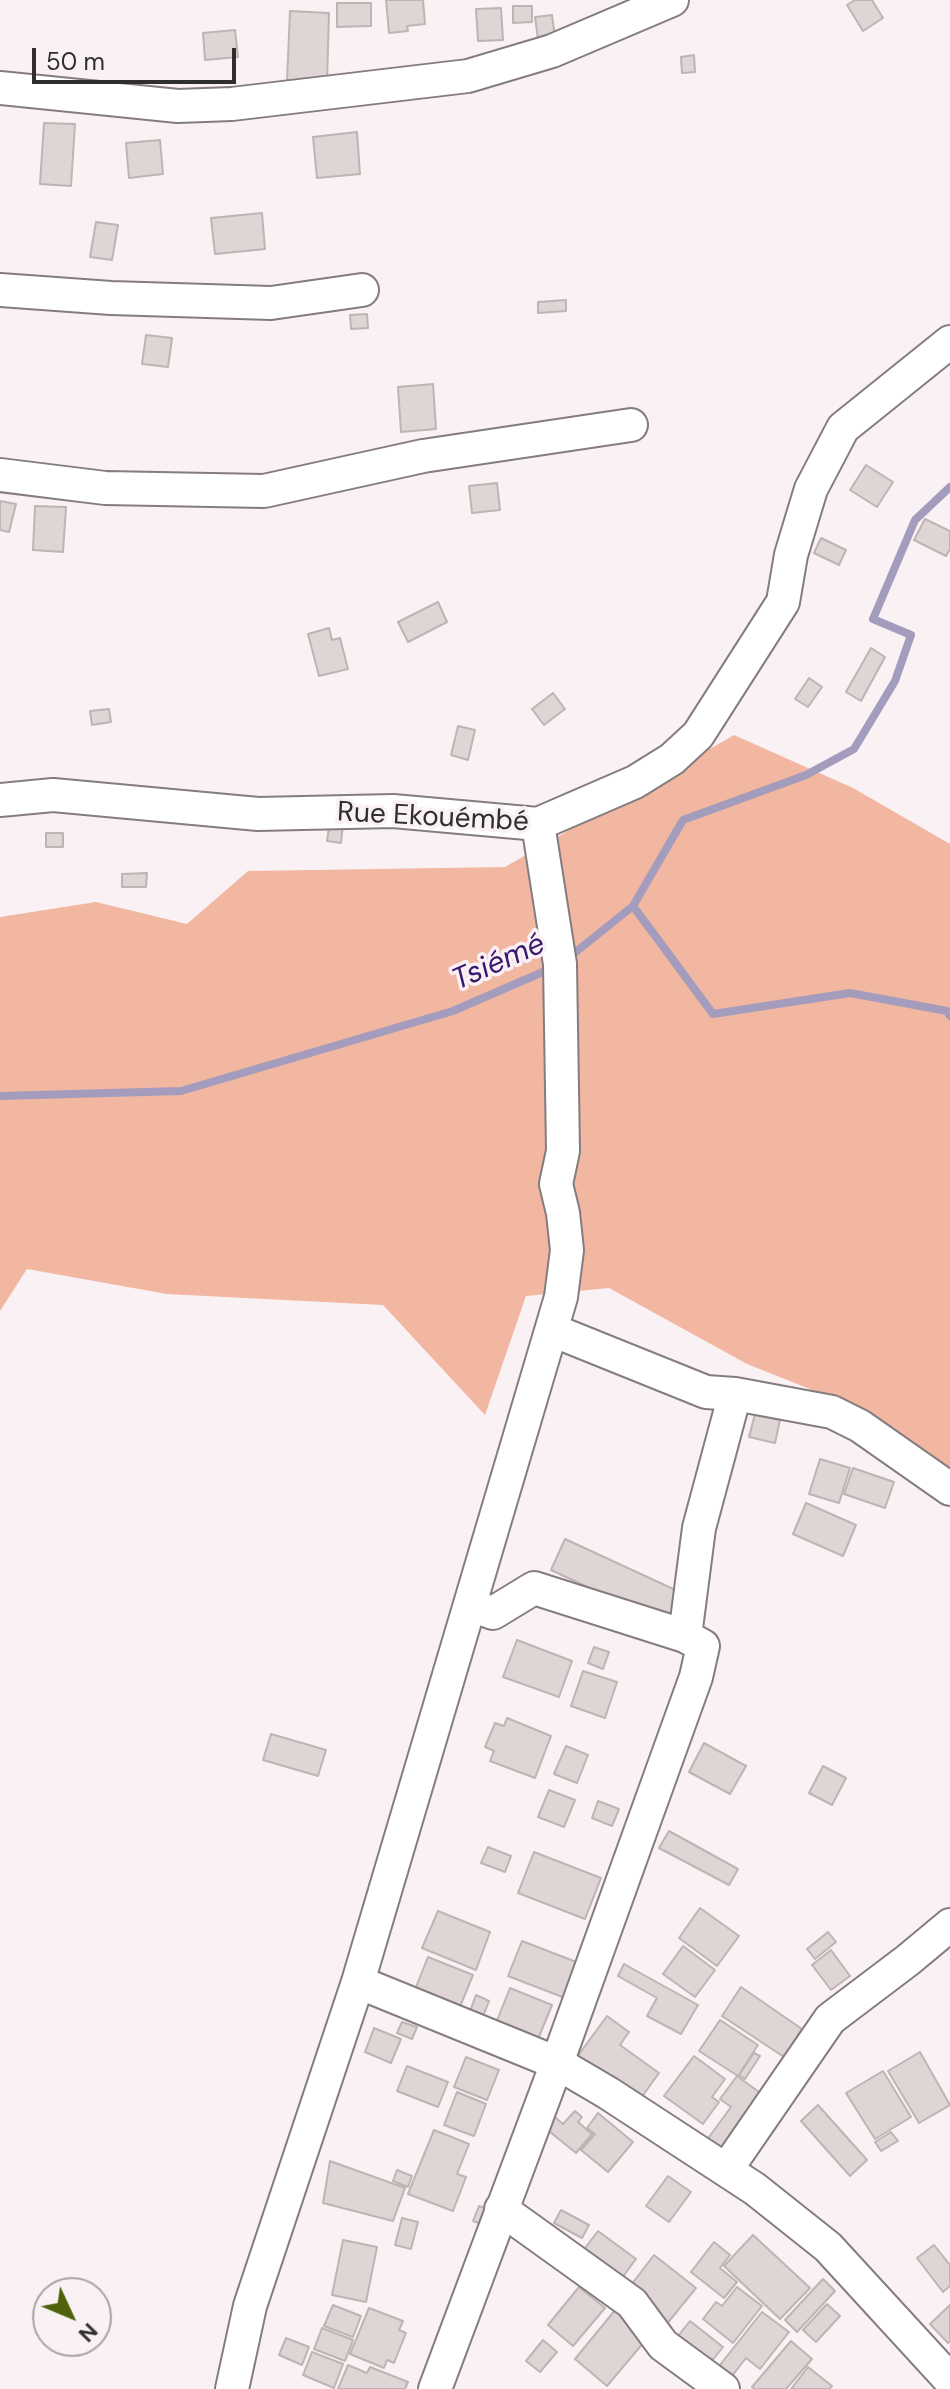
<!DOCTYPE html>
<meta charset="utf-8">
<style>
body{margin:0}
#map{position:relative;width:950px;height:2389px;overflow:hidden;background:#faf1f5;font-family:"DM Sans",sans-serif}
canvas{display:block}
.north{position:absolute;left:32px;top:2277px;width:80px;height:80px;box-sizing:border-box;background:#faf1f5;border:2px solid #a9a3a5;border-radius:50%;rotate:134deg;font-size:22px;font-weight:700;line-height:32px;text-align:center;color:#302d2e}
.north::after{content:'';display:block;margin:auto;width:28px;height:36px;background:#4e620b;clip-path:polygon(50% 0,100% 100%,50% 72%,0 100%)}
.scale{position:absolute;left:32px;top:48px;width:204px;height:36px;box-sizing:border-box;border:4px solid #302d2e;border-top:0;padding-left:10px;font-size:24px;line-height:28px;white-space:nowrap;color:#302d2e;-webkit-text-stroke:6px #faf1f5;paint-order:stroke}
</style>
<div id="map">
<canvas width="950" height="2389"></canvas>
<div class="north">N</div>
<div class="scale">50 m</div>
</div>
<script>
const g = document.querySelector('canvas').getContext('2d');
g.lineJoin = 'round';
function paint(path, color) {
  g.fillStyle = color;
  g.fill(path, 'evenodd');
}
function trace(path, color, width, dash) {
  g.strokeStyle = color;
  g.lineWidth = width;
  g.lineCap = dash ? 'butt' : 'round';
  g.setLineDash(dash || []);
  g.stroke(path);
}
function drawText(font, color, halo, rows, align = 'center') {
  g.font = font + ' "DM Sans",sans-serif';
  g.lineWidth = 7;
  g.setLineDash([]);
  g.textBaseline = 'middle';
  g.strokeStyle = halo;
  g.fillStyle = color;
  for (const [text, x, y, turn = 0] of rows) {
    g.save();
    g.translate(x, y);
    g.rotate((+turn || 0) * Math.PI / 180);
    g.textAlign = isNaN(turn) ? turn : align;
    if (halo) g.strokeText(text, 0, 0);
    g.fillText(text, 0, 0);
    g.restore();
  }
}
const green = new Path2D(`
 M734 735 853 788 950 844V1473L840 1401 747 1364 609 1288 526 1296 485 1415 383 1305 167 1294 27 1269 0 1311V917L96 902 187 924 248 871 505 867Z`);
const stream = new Path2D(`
 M633 906 683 820 806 775 854 749 895 681 911 635 873 619 915 520 950 487
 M567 959 633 906 713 1014 850 993 947 1011 950 1016
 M0 1096 181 1091 453 1011 552 968`);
const building = new Path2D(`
 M386 0H423L425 24 407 26 408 31 389 33Z
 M855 0H872L883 18 863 31 847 5Z
 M337 3H371V26L337 27Z
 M513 6H532V22L513 23Z
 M501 8 503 40 478 41 476 9Z
 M290 11 329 13 327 82 287 81Z
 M552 15 556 44 539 47 535 17Z
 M235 30 238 57 205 60 203 33Z
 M694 55 695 72 682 73 681 57Z
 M44 123 75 124 71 186 40 184Z
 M357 132 360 174 317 178 313 137Z
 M160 140 163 174 129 178 126 143Z
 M262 213 265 249 215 254 211 218Z
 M96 222 118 225 112 260 90 257Z
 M566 300V311L538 313V302Z
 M367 314 368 328 351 329 350 315Z
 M146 335 172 338 168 367 142 364Z
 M433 384 436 429 401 432 398 387Z
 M866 465 893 482 877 507 850 490Z
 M497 483 500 510 472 513 469 486Z
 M0 501 16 504 9 532 0 530Z
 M35 506 66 507 63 552 33 550Z
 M925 519 950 531V549L946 556 914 540Z
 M821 538 846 550 839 565 814 553Z
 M438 602 447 622 408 642 398 622Z
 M329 628 332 640 340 638 348 669 319 676 308 634Z
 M871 648 885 657 861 701 846 692Z
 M809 678 822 687 808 707 795 699Z
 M553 693 565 709 544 725 532 709Z
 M109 709 111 722 92 725 90 711Z
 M458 726 475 730 468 760 451 755Z
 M330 821 343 823 341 843 327 841Z
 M46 833H63V847H46Z
 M147 873 146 887H122V874Z
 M755 1414 780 1420 775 1443 749 1437Z
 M820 1459 850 1468 839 1503 809 1494Z
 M853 1468 894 1482 885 1508 844 1494Z
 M806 1503 856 1525 843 1556 793 1534Z
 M565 1539 682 1593 667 1624 551 1570Z
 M517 1640 572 1661 559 1697 503 1677Z
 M594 1647 609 1652 603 1669 588 1663Z
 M583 1671 617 1682 605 1718 571 1706Z
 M507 1718 551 1736 535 1778 490 1761 494 1751 485 1747 495 1723 504 1726Z
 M271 1734 326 1750 318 1776 263 1760Z
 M704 1743 746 1766 730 1794 689 1772Z
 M566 1746 588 1755 577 1783 554 1774Z
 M823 1766 846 1778 832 1805 809 1793Z
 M549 1790 575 1800 564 1827 538 1817Z
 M598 1801 619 1809 612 1826 592 1818Z
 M669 1831 738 1869 729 1885 659 1848Z
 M488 1847 511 1856 505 1872 481 1863Z
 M534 1852 601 1878 585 1919 518 1893Z
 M700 1908 739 1936 717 1966 679 1938Z
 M438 1911 490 1932 476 1970 422 1948Z
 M828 1932 836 1942 815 1959 807 1949Z
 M522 1941 579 1963 565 1998 508 1976Z
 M683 1946 715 1970 695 1997 663 1974Z
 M831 1950 850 1976 831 1990 812 1965Z
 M428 1957 473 1975 459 2009 414 1992Z
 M624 1964 698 2005 681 2034 647 2016 657 1998 618 1976Z
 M741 1987 802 2029 784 2057 722 2016Z
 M510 1988 552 2005 538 2039 496 2023Z
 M476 1995 489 2001 482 2019 469 2014Z
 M607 2016 629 2032 620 2045 659 2073 639 2101 577 2057Z
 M720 2020 758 2045 738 2076 699 2051Z
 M402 2022 417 2027 412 2039 397 2033Z
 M374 2028 401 2039 391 2063 365 2052Z
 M920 2052 950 2105 919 2123 888 2071Z
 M754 2053 760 2056 745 2079 739 2075Z
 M694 2056 725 2079 712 2097 719 2102 703 2124 664 2096Z
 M466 2057 499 2070 487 2100 454 2087Z
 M407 2066 448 2082 438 2107 397 2091Z
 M883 2071 911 2117 875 2139 846 2093Z
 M737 2076 763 2095 716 2159 701 2148 731 2107 720 2099Z
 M457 2092 486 2104 474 2136 444 2125Z
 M818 2105 867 2160 850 2176 801 2121Z
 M575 2111 582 2117 578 2122 592 2134 576 2153 539 2123 549 2112 563 2124Z
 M598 2113 633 2142 608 2172 581 2150 595 2134 587 2128Z
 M434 2130 469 2144 457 2174 466 2177 453 2211 408 2194Z
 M891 2132 898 2141 881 2151 875 2142Z
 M330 2161 405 2188 393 2221 323 2203Z
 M397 2170 412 2176 408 2187 393 2181Z
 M668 2176 691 2192 669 2222 646 2206Z
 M479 2206 490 2210 484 2225 473 2221Z
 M561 2210 589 2225 582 2238 554 2223Z
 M402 2218 418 2222 411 2249 395 2245Z
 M598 2231 636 2259 617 2285 579 2256Z
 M753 2235 810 2288 780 2319 724 2266Z
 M343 2240 377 2247 366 2302 332 2295Z
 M714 2242 730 2255 720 2268 737 2282 724 2298 691 2272Z
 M934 2245 950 2265V2286L943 2292 917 2258Z
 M654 2255 696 2288 666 2325 625 2293Z
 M823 2279 835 2291 797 2332 785 2320Z
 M579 2287 605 2308 573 2346 548 2325Z
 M737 2287 762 2306 733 2343 703 2319 716 2302 722 2306Z
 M827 2304 840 2316 816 2342 803 2330Z
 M333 2305 361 2316 353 2337 324 2326Z
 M950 2305V2341L948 2343 930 2324Z
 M369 2308 403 2321 399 2330 406 2333 394 2363 387 2360 384 2368 350 2354Z
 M616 2309 649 2336 607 2386 575 2359Z
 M762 2312 789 2332 760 2369 746 2358 729 2380 716 2370Z
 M690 2321 723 2347 707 2367 674 2341Z
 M322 2328 353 2340 345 2361 314 2349Z
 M286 2338 309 2347 302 2365 279 2355Z
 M543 2340 557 2352 540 2372 526 2361Z
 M791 2341 812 2359 786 2389H755L752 2387Z
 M312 2352 343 2364 334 2388 303 2375Z
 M348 2365 367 2373 370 2367 408 2382 405 2389H338Z
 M808 2367 832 2386 829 2389H791Z`);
const minor = new Path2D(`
 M0 88 178 106 232 104 468 76 552 51 672 0
 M0 290 111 298 271 303 362 290
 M0 475 105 488 264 491 423 456 631 425
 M0 800 53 795 258 814 393 811 538 824 635 782 672 759 698 735 783 602 791 555 811 489 843 428 950 342
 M552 1330 706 1392 735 1394 832 1412 860 1426 950 1489
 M470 1605 493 1613 534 1588 685 1636
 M358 1982 557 2063 608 2093 755 2189 828 2247 950 2380
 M726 2170 830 2019 908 1960 950 1925
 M501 2209 632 2303 663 2345 723 2389
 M232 2389 250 2306 358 1982 561 1297 567 1250 563 1213 556 1184 563 1151 560 964 538 824
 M435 2389 557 2063 696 1677 703 1646 685 1636 699 1528 735 1394`);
const streetNames = [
 ["Rue Ekouémbé",433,818,3]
];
const waterNames = [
 ["Tsiémé",499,963,-24]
];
paint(green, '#f1b7a1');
trace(stream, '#a49cbc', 8);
paint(building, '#dfd5d5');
trace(building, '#beb4b4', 2);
trace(minor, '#847c80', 36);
trace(minor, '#fff', 32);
drawText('28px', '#302d2e', '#faf1f5', streetNames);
drawText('italic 30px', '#39186d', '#faf1f5', waterNames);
</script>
